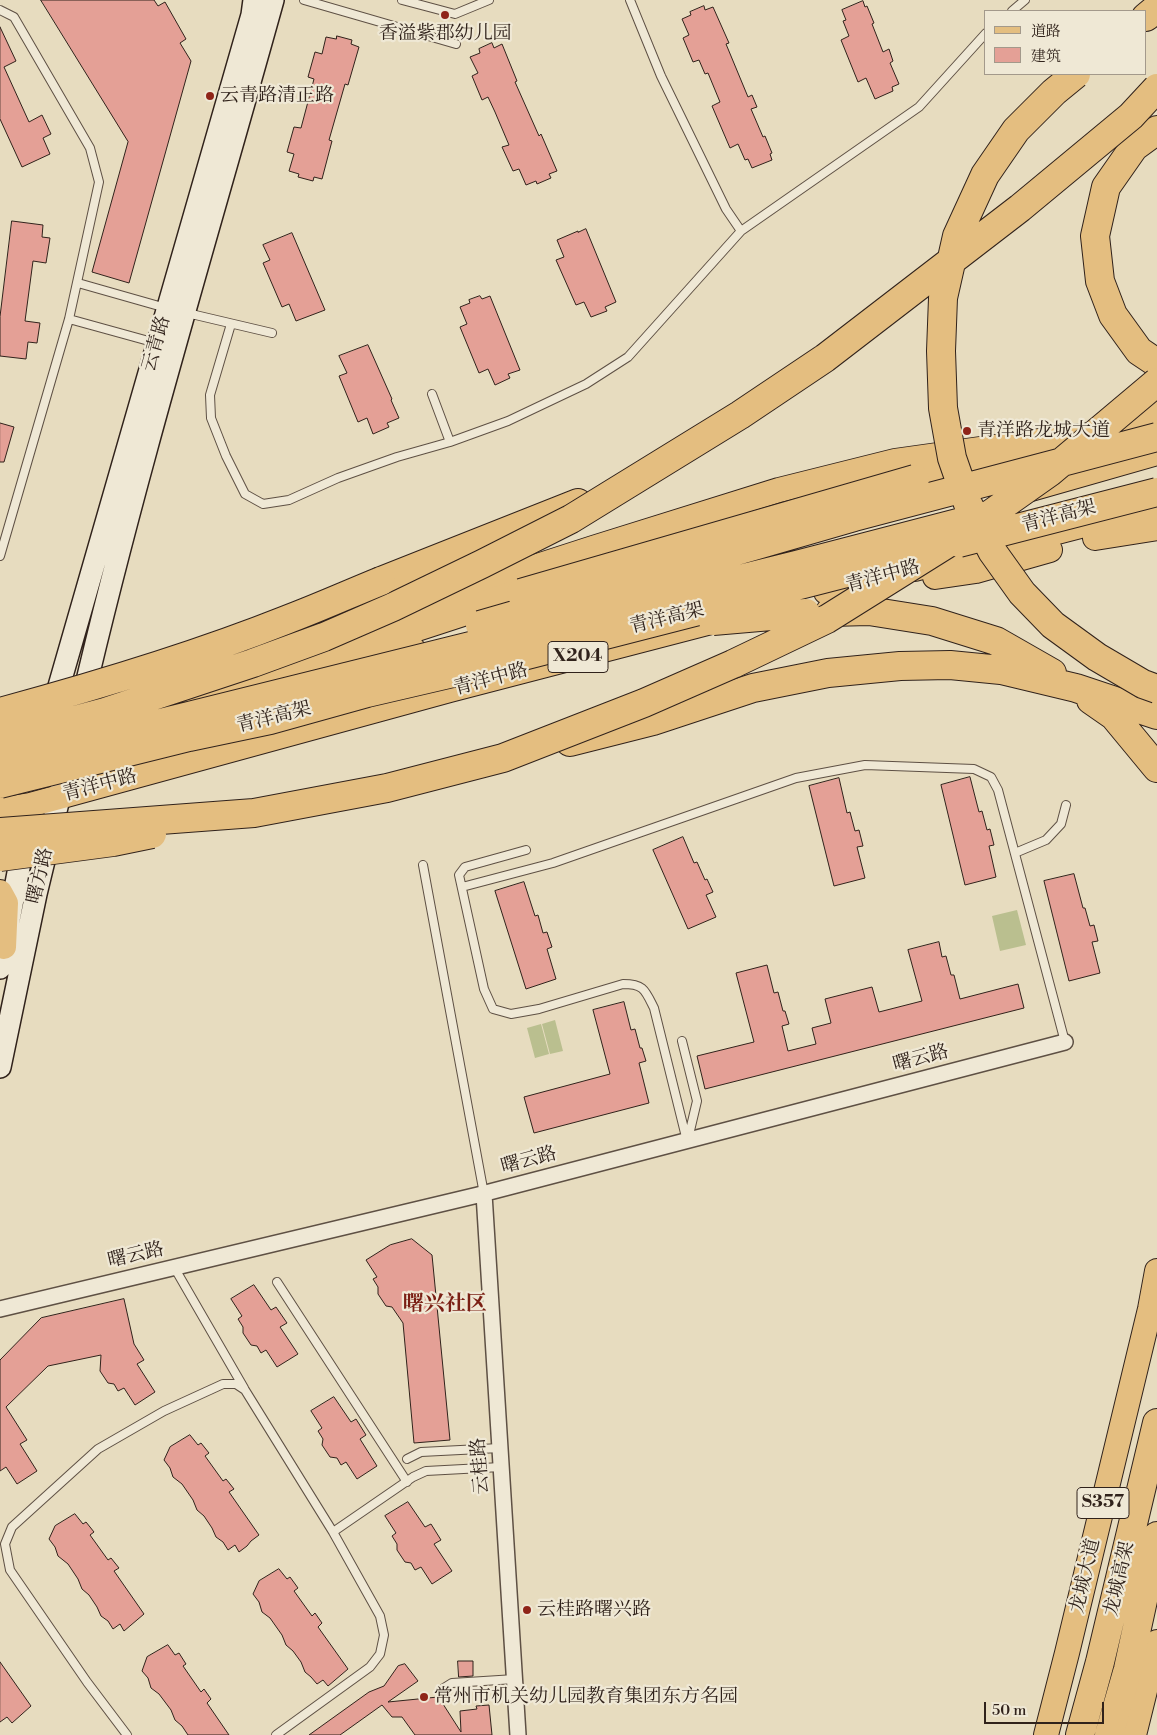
<!DOCTYPE html>
<meta charset="utf-8">
<style>
body{margin:0}
#map{position:relative;width:1157px;height:1735px;overflow:hidden;background:#e7dcbf;font-family:"Libre Bodoni","Noto Serif SC",serif}
canvas{display:block}
.legend{position:absolute;left:984px;top:10px;width:162px;height:65px;box-sizing:border-box;background:#efe8d5;border:1px solid #a3998b;margin:0;padding:6px 9px;list-style:none;font-size:15px;color:#30221b}
.legend li{display:flex;align-items:center;gap:10px;height:25px}
.legend b{width:25px;border:1px solid #a3998b}
.scale{position:absolute;left:984px;top:1702px;width:120px;height:22px;box-sizing:border-box;border:2px solid #30221b;border-top:0;padding-left:6px;font-size:15px;line-height:18px;white-space:nowrap;color:#30221b;-webkit-text-stroke:4px #efe8d5;paint-order:stroke}
</style>
<div id="map">
<canvas width="1157" height="1735"></canvas>
<ul class="legend">
<li><b style="height:6px;background:#e4be80"></b>道路</li>
<li><b style="height:14px;background:#e4a096"></b>建筑</li>
</ul>
<div class="scale">50 m</div>
</div>
<script>
const g = document.querySelector('canvas').getContext('2d');
g.lineJoin = 'round';
function paint(path, color) {
  g.fillStyle = color;
  g.fill(path, 'evenodd');
}
function trace(path, color, width, dash) {
  g.strokeStyle = color;
  g.lineWidth = width;
  g.lineCap = dash ? 'butt' : 'round';
  g.setLineDash(dash || []);
  g.stroke(path);
}
function drawText(font, color, halo, rows, align = 'center') {
  g.font = font + ' "Libre Bodoni","Noto Serif SC",serif';
  g.lineWidth = 4.5;
  g.setLineDash([]);
  g.textBaseline = 'middle';
  g.strokeStyle = halo;
  g.fillStyle = color;
  for (const [text, x, y, turn = 0] of rows) {
    g.save();
    g.translate(x, y);
    g.rotate((+turn || 0) * Math.PI / 180);
    g.textAlign = isNaN(turn) ? turn : align;
    if (halo) g.strokeText(text, 0, 0);
    g.fillText(text, 0, 0);
    g.restore();
  }
}
const green = new Path2D(`
 M1017 910 1026 945 1000 951 992 916Z
 M555 1020 563 1051 550 1054 542 1024Z
 M541 1024 549 1054 535 1058 527 1028Z`);
const building = new Path2D(`
 M41 0H154L158 6 165 2 186 39 180 43 191 61 129 283 92 272 128 142Z
 M863 1 865 7 867 6 874 23 872 24 883 52 889 49 893 61 890 63 899 84 892 87 893 91 875 99 866 78 858 82 841 40 849 36 843 21 846 20 842 10Z
 M704 6 705 10 713 7 729 43 726 44 748 97 752 95 757 107 751 109 763 137 765 136 772 153 770 154 772 160 752 168 748 159 745 160 738 144 730 148 712 106 720 102 708 73 705 74 699 60 693 62 683 38 689 35 682 19 691 15 690 12Z
 M0 27 16 61 4 67 29 122 42 115 51 134 43 138 50 154 22 167 0 119Z
 M337 36 352 40 351 44 359 47 348 85 345 84 329 140 332 141 322 179 314 177 313 181 298 177 299 174 289 171 294 154 287 152 294 127 301 128 314 79 308 77 315 52 322 54 326 37 336 39Z
 M492 43 494 48 502 44 517 81 515 82 539 136 541 134 557 171 549 174 551 178 537 184 536 181 526 185 519 169 513 171 502 147 509 145 495 112 488 97 482 100 472 76 478 73 470 57 480 53 479 49Z
 M12 221 43 225 42 237 50 238 46 263 33 261 25 321 40 323 37 343 28 342 26 359 0 356V317Z
 M586 229 616 302 605 307 607 311 591 317 584 302 576 305 556 260 564 257 557 240 578 231V232Z
 M292 233 325 310 296 321 289 304 282 307 263 263 270 260 263 245Z
 M480 296 482 299 490 296 520 370 508 374 510 378 495 385 488 369 479 373 460 327 467 324 460 307 470 303 469 300Z
 M368 345 392 399 391 400 399 418 387 423 389 427 373 434 367 418 358 422 339 376 347 373 339 356Z
 M0 423 14 427 4 462H0Z
 M970 777 979 812 982 811 987 830 990 829 994 845 989 846 996 877 965 885 941 785Z
 M839 778 847 813 850 812 855 831 859 830 863 846 857 847 865 878 834 886 809 786Z
 M683 837 694 863 697 862 705 880 707 879 713 892 706 895 716 917 688 929 653 850Z
 M1074 874 1083 908H1085L1090 926 1094 925 1098 941 1092 942 1100 973 1069 981 1044 881Z
 M524 882 535 916 538 915 543 933 547 932 552 947 547 949 556 979 526 989 495 891Z
 M939 942 942 957 946 956 951 975H954L960 999 1018 984 1024 1008 705 1089 697 1056 754 1042 736 973 767 965 774 993 778 992 783 1011H785L789 1024 782 1026 788 1051 816 1044 812 1028 831 1023 825 999 872 987 879 1012 922 1001 908 950Z
 M624 1002 631 1030 635 1029 640 1048H642L646 1061 639 1063 649 1103 534 1133 524 1097 610 1074 593 1010Z
 M412 1239 432 1255 450 1440 414 1443 403 1323 392 1307 386 1306 378 1294V1287L373 1279 377 1277 366 1260 390 1245Z
 M254 1285 271 1310 276 1307 287 1323 280 1327 298 1354 277 1367 266 1350 261 1353 257 1346 251 1345 243 1333V1327L238 1319 242 1316 231 1299Z
 M124 1299 134 1344 144 1360 137 1364 155 1392 135 1405 124 1388 118 1391 114 1384 108 1383 100 1371 101 1355 48 1366 6 1407 27 1440 20 1444 37 1471 17 1484 6 1467 0 1471V1360L41 1318Z
 M334 1397 351 1422 356 1419 366 1435 360 1439 377 1466 357 1479 346 1462 341 1465 337 1458 330 1457 322 1445 323 1439 318 1431 322 1428 311 1411Z
 M190 1435 198 1445 201 1443 209 1453 205 1456 223 1481 226 1479 234 1489 229 1492 259 1535 251 1541 247 1546 239 1552 235 1545 228 1550 223 1542 216 1537 212 1528 204 1516 197 1510 193 1500 182 1484 173 1477 170 1468 164 1460 170 1447Z
 M408 1502 425 1527 431 1524 441 1540 434 1544 452 1571 432 1584 421 1567 415 1570 411 1563 405 1562 397 1550V1544L392 1536 396 1533 385 1516Z
 M75 1514 83 1524 86 1522 94 1532 90 1535 108 1560 111 1558 119 1568 114 1571 144 1614 124 1631 120 1624 113 1629 108 1621 101 1616 97 1607 89 1595 82 1589 78 1579 68 1564 58 1556 55 1547 49 1539 55 1526Z
 M279 1569 287 1579 290 1577 298 1588 294 1591 312 1616 315 1613 322 1623 318 1627 348 1669 328 1686 323 1680 317 1684 311 1677 305 1672 301 1662 293 1651 286 1645 282 1635 270 1618 262 1612 259 1602 253 1594 259 1581Z
 M168 1645 175 1655 179 1653 186 1664 183 1666 201 1692 204 1689 211 1699 207 1703 229 1735H188L182 1726 175 1720 171 1710 159 1694 151 1688 148 1678 142 1671 147 1657Z
 M458 1661H473V1676L459 1677Z
 M0 1662 31 1706 12 1723 7 1717 0 1722Z
 M405 1664 418 1681 388 1702 438 1697 439 1702 443 1704 461 1732 460 1711 477 1709 476 1706 489 1705 492 1735H415L402 1717H392L382 1705 340 1735H309L369 1692 384 1686 398 1666Z`);
const lane = new Path2D(`
 M304 0 456 44
 M402 0 455 14 489 0
 M630 0 661 76 726 209 741 231
 M0 10 14 17 90 148 99 182 69 319 0 556
 M1012 11 1025 0
 M78 283 166 308
 M187 313 272 333
 M69 319 156 343
 M231 324 210 395 211 418 226 456 245 494 263 504 289 500 338 478 397 457 450 442 508 421 586 384 628 357 741 231 919 107 986 33
 M432 394 450 442
 M526 850 465 867 459 875 484 989 493 1009 511 1014 539 1009 623 984C644 984 645 990 654 1008L687 1141
 M1015 853 1046 840 1061 824 1066 805
 M423 865 484 1194
 M462 887 553 863 796 778 865 765 974 769 991 777 998 790 1065 1042
 M682 1041 697 1101 688 1139
 M174 1267 244 1388
 M277 1282 407 1482
 M407 1459 421 1452 500 1448
 M333 1532 413 1477 426 1471 501 1467
 M444 1699V1688L452 1683 515 1679
 M127 1735 87 1682 10 1570 5 1544 12 1527 98 1449 164 1411 223 1384H236L245 1390 333 1532 380 1616 384 1635 380 1654 370 1667 276 1735`);
const street = new Path2D(`
 M484 1194 518 1735
 M0 1309 478 1195 1065 1042`);
const secondary = new Path2D(`
 M82 702C137 466 208 234 273 0
 M53 707 252 15 254 0
 M0 968 24 841
 M0 1067 36 894 63 782`);
const primary = new Path2D(`
 M1113 420 1157 407
 M1031 489 1157 453
 M1095 538 1157 528
 M915 569 1157 506
 M935 577 976 571 1050 550
 M826 592 882 584
 M420 604 593 548 779 490 895 461 1023 443 1157 427
 M343 660 413 649
 M181 700 282 671 300 668
 M63 710 136 688
 M0 810 30 805 450 690 723 619
 M0 892 6 903 4 947
 M1046 1735 1067 1653 1150 1309 1157 1271
 M1134 1735 1157 1642`);
const highway = new Path2D(`
 M1146 17 1157 8
 M1157 130 1134 147 1106 187 1095 236 1100 281 1113 315 1139 351 1157 363
 M915 479 1029 460
 M381 581 578 503
 M830 612 869 611 932 621 996 641 1052 673
 M282 671 521 593
 M1091 700 1114 716 1157 768
 M570 742 653 721 753 688 828 673 900 666 950 665 1001 670 1076 688 1157 715
 M1080 1735 1100 1662 1157 1423
 M1109 1735 1128 1669 1157 1536`);
const highwayBridge = new Path2D(`
 M1076 74 1054 92 1016 130 985 175 957 236 943 298 941 351 943 408 952 458 968 504 992 551 1022 593 1053 625 1097 657 1143 684 1157 689
 M959 543 1157 492
 M521 593 915 479
 M713 621 806 613
 M480 625 854 517 1157 437
 M0 712C96 686 193 657 286 620 318 608 349 594 381 581
 M0 740 105 712 253 663 324 637 393 607 482 564 571 519 740 415 825 358 1020 208 1131 116 1157 88
 M0 763 796 565 969 520
 M0 784 189 737 270 720 367 693 496 663 913 556
 M0 832 254 813 387 788 503 758 644 703 733 664 827 619 958 537 1050 472 1157 382
 M0 857 113 842 152 834`);
const markers = [
 [445,15,5,"#8f2418"],
 [210,96,5,"#8f2418"],
 [967,431,5,"#8f2418"],
 [527,1610,5,"#8f2418"],
 [424,1697,5,"#8f2418"]
];
const shields = [
 [578,657,60],
 [1103,1503,52]
];
const shieldNames = [
 ["X204",578,657],
 ["S357",1103,1503]
];
const poiNames = [
 ["香溢紫郡幼儿园",445,34,"center"],
 ["云青路清正路",220,96],
 ["青洋路龙城大道",977,431],
 ["云桂路曙兴路",537,1610],
 ["常州市机关幼儿园教育集团东方名园",434,1697]
];
const streetNames = [
 ["云青路",157,344,-74],
 ["青洋高架",1059,517,-15],
 ["青洋中路",883,577,-15],
 ["青洋高架",667,619,-14],
 ["青洋中路",491,680,-15],
 ["青洋高架",274,718,-14],
 ["青洋中路",100,786,-15],
 ["曙方路",41,876,-77],
 ["曙云路",921,1059,-15],
 ["曙云路",529,1161,-15],
 ["曙云路",136,1256,-13],
 ["云桂路",481,1466,-94],
 ["龙城大道",1086,1576,-77],
 ["龙城高架",1120,1579,-77]
];
const quarterNames = [
 ["曙兴社区",445,1305]
];
paint(green, '#babf8f');
paint(building, '#e4a096');
trace(building, '#30221b', 1);
trace(lane, '#5e5044', 10);
trace(street, '#5e5044', 18);
trace(secondary, '#30221b', 24);
trace(primary, '#30221b', 26);
trace(highway, '#30221b', 30);
trace(lane, '#efe8d5', 8);
trace(street, '#efe8d5', 15);
trace(secondary, '#efe8d5', 21);
trace(primary, '#e4be80', 24);
trace(highway, '#e4be80', 28);
trace(highwayBridge, '#30221b', 30, []);
trace(highwayBridge, '#e4be80', 28);
for (const [x, y, r, color] of markers) {
  const dot = new Path2D();
  dot.arc(x, y, r, 0, 2 * Math.PI);
  g.fillStyle = color;
  g.fill(dot);
  trace(dot, '#efe8d5', 2);
}
for (const [x, y, w] of shields) {
  const box = new Path2D();
  box.roundRect(x - w / 2, y - 15.5, w, 31, 4);
  g.fillStyle = '#efe8d5';
  g.fill(box);
  trace(box, '#30221b', 1);
}
drawText('bold 18px', '#30221b', null, shieldNames);
drawText('19px', '#30221b', '#efe8d5', poiNames, 'left');
drawText('19px', '#30221b', '#efe8d5', streetNames);
drawText('bold 21px', '#7a1f14', '#efe8d5', quarterNames);
</script>
